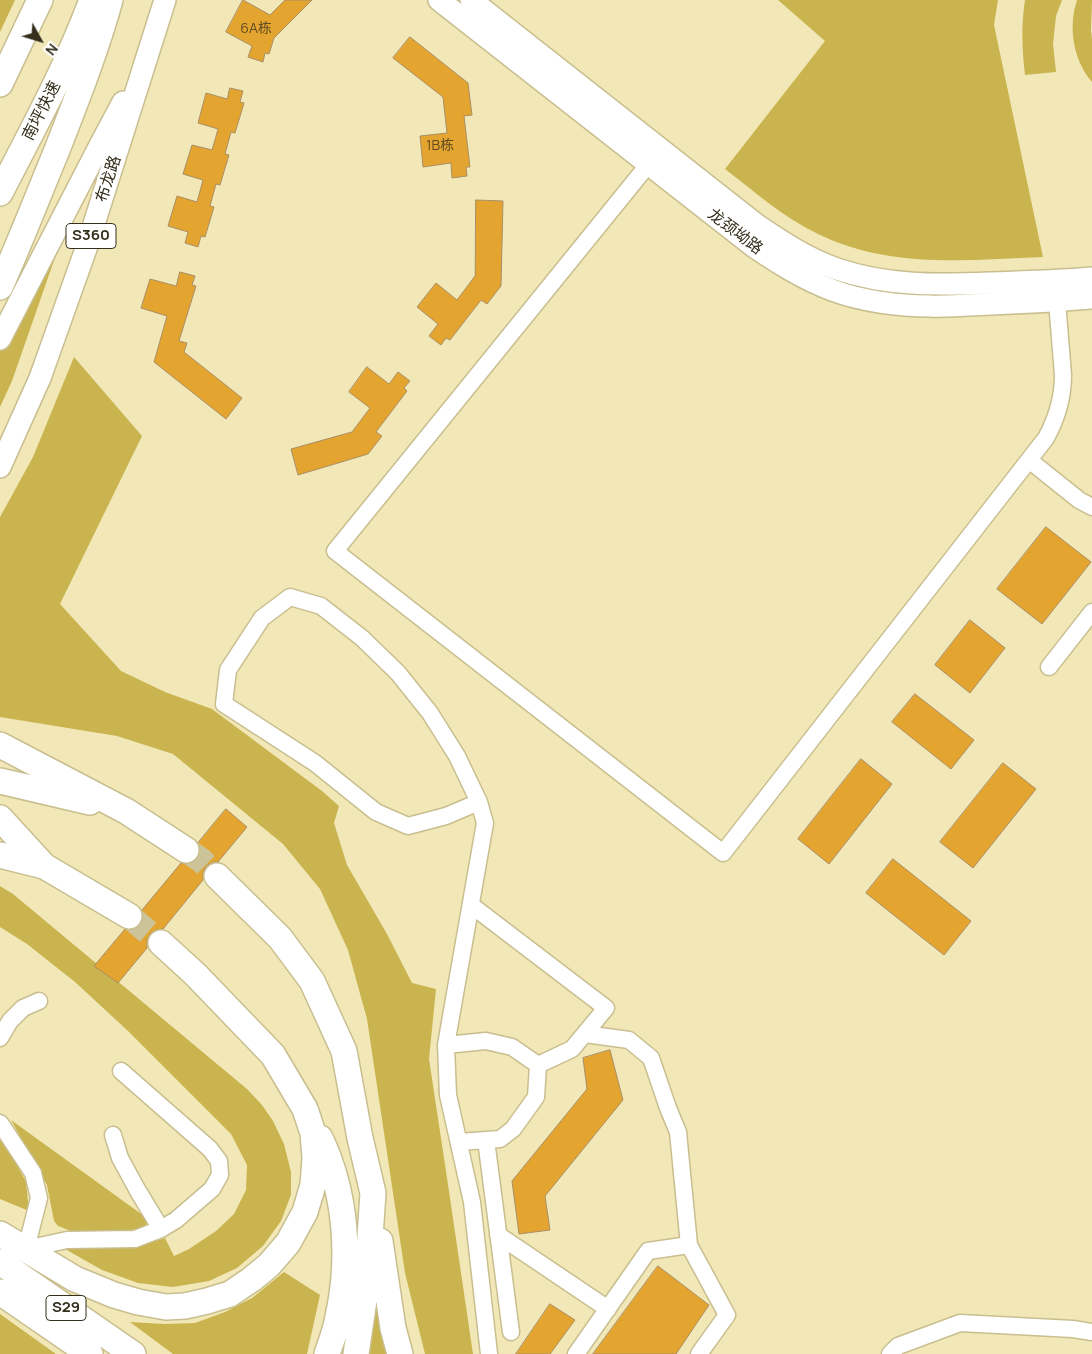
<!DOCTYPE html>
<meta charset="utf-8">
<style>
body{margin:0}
#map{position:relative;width:1092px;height:1354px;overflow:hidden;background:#f2e8b7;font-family:Manrope,sans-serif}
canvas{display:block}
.north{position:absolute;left:15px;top:15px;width:50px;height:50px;-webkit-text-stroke:4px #fff;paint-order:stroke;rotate:129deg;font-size:14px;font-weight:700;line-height:20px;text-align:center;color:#34301d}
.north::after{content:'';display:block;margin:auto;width:18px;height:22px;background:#34301d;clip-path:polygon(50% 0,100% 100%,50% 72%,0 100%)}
</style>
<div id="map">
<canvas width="1092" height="1354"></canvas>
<div class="north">N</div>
</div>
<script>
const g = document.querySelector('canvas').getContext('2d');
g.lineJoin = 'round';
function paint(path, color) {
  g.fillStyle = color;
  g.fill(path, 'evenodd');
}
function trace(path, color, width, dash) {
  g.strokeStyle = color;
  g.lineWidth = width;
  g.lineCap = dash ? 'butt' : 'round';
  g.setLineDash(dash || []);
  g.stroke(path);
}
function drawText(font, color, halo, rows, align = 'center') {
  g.font = font + ' Manrope,"Noto Sans SC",sans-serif';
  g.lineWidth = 5;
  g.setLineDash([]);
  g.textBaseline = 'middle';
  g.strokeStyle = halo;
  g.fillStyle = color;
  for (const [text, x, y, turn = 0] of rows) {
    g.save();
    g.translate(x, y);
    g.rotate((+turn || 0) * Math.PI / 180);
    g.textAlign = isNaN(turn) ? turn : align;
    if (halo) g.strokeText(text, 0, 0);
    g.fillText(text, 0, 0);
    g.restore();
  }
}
const green = new Path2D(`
 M0 0H15L0 32Z
 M778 0H998L994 25 1043 257C966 260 890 269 818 234 784 218 755 192 725 169L825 41Z
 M1025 0H1062L1056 16 1053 44 1056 72 1025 75C1022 48 1021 27 1025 0Z
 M1077 0H1092L1091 31 1092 39V82C1073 60 1068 27 1077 0Z
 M58 249 12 381 0 407V350Z
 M74 357 142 436 60 604 121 671 165 692 212 709 322 791 339 806 334 823 347 865 387 934 412 983 436 989 429 1059 447 1178 473 1354H425L405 1273 367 1019 348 950 320 889 283 844 173 754 117 736 0 717V517L33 457Z
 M0 886 13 894 247 1089 262 1105 273 1121 284 1144 291 1172V1195L281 1221 263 1246 237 1268 209 1281 173 1287 138 1283 102 1270 65 1249 133 1247 165 1238 174 1256 189 1249 216 1231 234 1214 246 1190 247 1165 231 1134 128 1031 75 982 27 944 0 927Z
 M11 1120 144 1216 148 1223 141 1229 79 1234 58 1226 54 1221 47 1185Z
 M0 1139 10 1151 26 1182 29 1211 0 1199Z
 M284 1272 320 1295 307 1354H173L130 1322 164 1324 195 1323 225 1312 252 1298Z
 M385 1273 400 1354H361Z
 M0 1314 56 1354H0Z`);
const building = new Path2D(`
 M243 0 270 15 285 0H312L274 38 269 54 265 53 263 62 248 57 252 46 226 32Z
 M410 37 468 83 472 115 464 116 470 167H466L467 176 452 178 451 163 423 167 420 136 447 133 443 97 393 58Z
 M230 88 243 91 240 102 244 103 235 133 231 132 225 154 229 155 220 185 216 184 210 206 214 207 205 237 201 236 198 247 185 243 188 232 168 226 177 196 197 202 203 180 183 174 192 145 212 150 215 140 218 129 198 123 206 93 227 99Z
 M476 200 503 201 501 286 487 304 481 300 450 340 446 338 441 345 429 336 438 324 417 307 436 283 457 300 475 276Z
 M180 272 195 276 192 285 196 286 179 341 187 343 184 352 242 398 226 419 154 362 167 316 141 308 150 279 176 286Z
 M367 367 389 384 398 372 410 381 404 388 407 391 376 432 382 436 368 454 298 475 291 449 352 432 370 408 349 392Z
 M1046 527 1091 562 1042 624 997 589Z
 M970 620 1005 648 970 693 935 665Z
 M915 694 974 740 951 769 892 722Z
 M861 759 892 784 829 864 798 839Z
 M1003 763 1036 789 973 868 940 842Z
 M226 809 247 827 218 862H213L206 866 203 873V880L163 929 156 930 150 934 147 940V948L118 983 94 966 125 929 129 930 136 929 141 924 143 917 142 910 181 863 186 864 192 863 198 858 200 850 198 843Z
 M893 859 971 921 944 955 866 893Z
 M610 1050 623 1100 545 1196 550 1230 519 1234 512 1181 587 1089 583 1058Z
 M658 1266 709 1305 676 1354H593Z
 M550 1304 575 1320 550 1354H516Z`);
const highwayTunnel = new Path2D(`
 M186 850 201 860 217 876
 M129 916 161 943`);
const minor = new Path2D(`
 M656 155 335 551 723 853 1046 438C1057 418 1063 398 1063 375L1056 289
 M1029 460 1079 500 1092 507
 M1049 667 1092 612
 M479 802 446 816 408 826 376 812 315 763 224 704 228 670 262 618 290 597 321 606 362 638 398 673 430 713 457 756 479 802 485 823 446 1045 448 1095 472 1202 489 1354
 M471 905 606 1008 572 1049 538 1065
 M585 1034 629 1040 651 1058 668 1108 678 1132 689 1245 727 1315 699 1354
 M0 1038 10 1021 23 1008 39 1001
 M446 1045 486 1041 512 1047 538 1065 536 1097 513 1129 500 1139 459 1142
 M0 1123 33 1173 39 1198 26 1249 67 1240 135 1239 161 1229 176 1220 212 1189 220 1175 219 1161 210 1149 121 1071
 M113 1135 120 1158 138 1191 161 1229
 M486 1140 511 1332
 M498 1235 608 1309
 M576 1354 648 1251 689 1245
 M890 1354 898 1346 960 1323 1073 1329 1092 1332`);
const major = new Path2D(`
 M439 0 753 246C778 263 803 279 832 290 861 301 899 306 929 306 949 307 970 305 990 304 1024 303 1058 301 1092 298
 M471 0 757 225C782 242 808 259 837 269 887 286 937 285 989 283 1023 282 1058 281 1092 278
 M0 339 99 147 123 102
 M0 467 40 378 87 246 165 0`);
const highway = new Path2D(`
 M0 84 40 0
 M0 193C33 129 67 67 92 0
 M0 287C20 242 38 196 57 150 76 101 96 51 110 0
 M0 745 126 811 186 850
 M0 781 90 802
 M0 818 44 866 129 916
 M0 855 44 866
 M217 876 280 938 312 981 344 1051 360 1138 373 1193 367 1280 356 1354
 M320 1138C346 1192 351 1258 338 1317 336 1330 331 1342 327 1354
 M0 1234 75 1279 114 1295 138 1302 166 1307 185 1306 207 1301 230 1294 252 1279 269 1265 288 1243 305 1212 313 1185 315 1158 313 1133 305 1109 273 1055 195 974 161 943
 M380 1241 393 1328 400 1354
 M0 1262 133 1354
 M0 1292 90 1354`);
const numberNames = [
 ["6A栋",256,29],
 ["1B栋",440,146]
];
const shields = [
 [91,236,50],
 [66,1308,40]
];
const shieldNames = [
 ["S360",91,236],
 ["S29",66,1308]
];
const streetNames = [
 ["南坪快速",42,111,-63],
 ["布龙路",109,179,-72],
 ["龙颈坳路",735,232,37]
];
paint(green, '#c9b450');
paint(building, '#e3a430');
trace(building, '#a98e66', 1);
trace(highwayTunnel, '#ccc398', 25, [25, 12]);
trace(minor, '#c8be8f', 19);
trace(major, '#c8be8f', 24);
trace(highway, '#c8be8f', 28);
trace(minor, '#fff', 16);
trace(major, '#fff', 21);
trace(highway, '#fff', 25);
drawText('14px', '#604d22', null, numberNames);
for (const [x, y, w] of shields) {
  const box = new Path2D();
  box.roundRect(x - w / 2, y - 12.5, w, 25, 4);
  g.fillStyle = '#fff';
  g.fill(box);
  trace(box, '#34301d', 1);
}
drawText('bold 15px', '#34301d', null, shieldNames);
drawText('16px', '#34301d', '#fff', streetNames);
</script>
